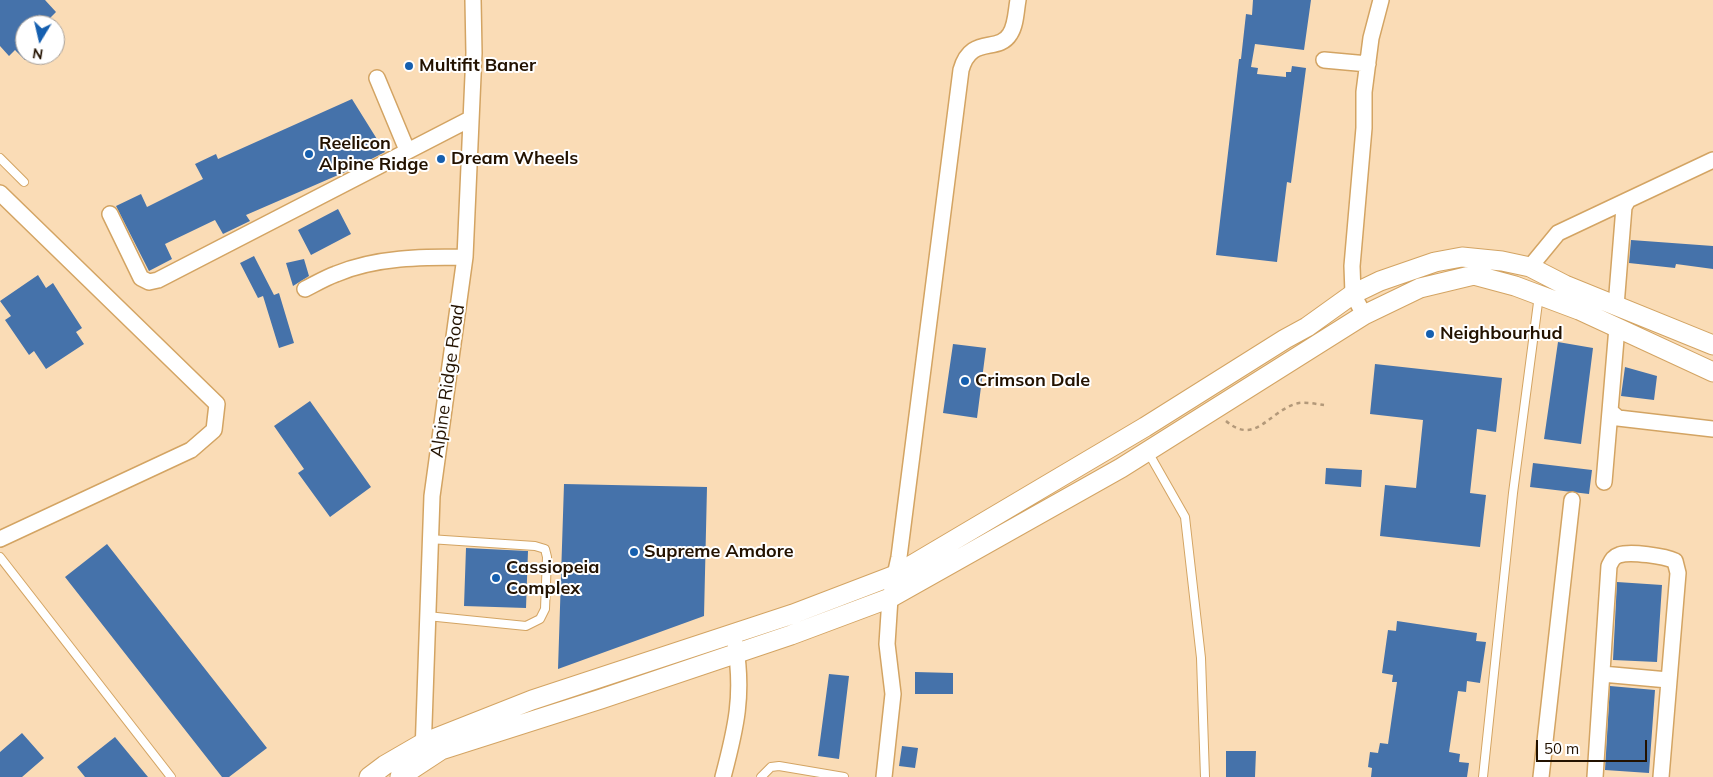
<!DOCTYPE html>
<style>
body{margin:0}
#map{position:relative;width:1713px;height:777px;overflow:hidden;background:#fadcb6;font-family:Mulish,sans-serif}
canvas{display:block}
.north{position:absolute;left:15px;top:15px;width:50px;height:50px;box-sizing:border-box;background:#fff;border:1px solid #a7a099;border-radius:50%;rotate:189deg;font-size:14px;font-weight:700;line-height:20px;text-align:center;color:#231200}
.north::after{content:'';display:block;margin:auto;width:18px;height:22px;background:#155faf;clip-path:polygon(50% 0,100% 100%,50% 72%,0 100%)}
.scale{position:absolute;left:1536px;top:740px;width:111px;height:22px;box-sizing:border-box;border:2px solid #231200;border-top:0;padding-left:6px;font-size:15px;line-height:18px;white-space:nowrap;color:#231200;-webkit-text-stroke:4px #fff;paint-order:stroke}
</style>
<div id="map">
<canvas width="1713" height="777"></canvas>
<div class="north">N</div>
<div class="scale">50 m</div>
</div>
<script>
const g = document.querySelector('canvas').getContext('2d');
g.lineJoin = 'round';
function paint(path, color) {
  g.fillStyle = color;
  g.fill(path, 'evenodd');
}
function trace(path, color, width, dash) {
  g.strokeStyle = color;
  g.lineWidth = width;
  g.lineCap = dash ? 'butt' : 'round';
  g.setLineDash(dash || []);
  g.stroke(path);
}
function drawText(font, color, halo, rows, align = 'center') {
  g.font = font + ' Mulish,sans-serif';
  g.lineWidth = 4;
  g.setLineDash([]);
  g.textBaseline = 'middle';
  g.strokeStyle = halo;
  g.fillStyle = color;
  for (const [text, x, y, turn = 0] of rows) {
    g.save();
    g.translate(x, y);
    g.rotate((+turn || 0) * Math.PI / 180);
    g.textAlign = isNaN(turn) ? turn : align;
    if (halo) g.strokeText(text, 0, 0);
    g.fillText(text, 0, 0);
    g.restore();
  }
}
const building = new Path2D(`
 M0 0H45L56 12 43 25H25V60L15 50 9 56 0 46Z
 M1253 0H1311L1304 50 1255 44 1251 67 1258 68 1257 74 1286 77V72H1291L1292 66 1306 68 1291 183 1287 182 1277 262 1216 255 1239 59H1241L1246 14 1252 15Z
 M352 99 385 152 352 169 246 215 250 221 223 234 215 220 165 244 172 259 149 271 116 206 141 194 147 207 203 179 195 164 216 154 218 159Z
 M338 209 351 234 311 255 298 230Z
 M1631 240 1713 246V269L1676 264 1675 268 1629 263Z
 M254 256 274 295 279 293 294 343 279 348 263 296 258 298 240 263Z
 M304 259 309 276 293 286 286 263Z
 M38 275 46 288 53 283 65 302 82 328 76 332 84 344 46 369 34 351 29 355 5 320 11 316 0 301Z
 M1558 342 1593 348 1581 444 1544 439Z
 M953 344 986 348 977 418 943 413Z
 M1375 364 1502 378 1496 432 1477 429 1470 493 1486 495 1480 547 1380 536 1385 485 1416 488 1423 420 1370 414Z
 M1625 367 1657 376 1654 400 1621 396Z
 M310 401 371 487 330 517 298 473 304 469 274 426Z
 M1533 463 1592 470 1589 494 1530 487Z
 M1326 468 1362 470 1361 487 1325 484Z
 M564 484 707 487 704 616 558 669Z
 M107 544 267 748 229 777H222L65 577Z
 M466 548 528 551 526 608 464 606Z
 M1617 582 1662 585 1657 662 1613 660Z
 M1397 621 1477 633 1476 641 1486 642 1480 683 1467 681 1466 692 1458 691 1449 752 1460 754 1459 762 1469 763 1467 777H1371L1372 768 1368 767 1370 752 1378 753 1380 743 1388 744 1397 682H1392L1393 675 1382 673 1388 630 1396 631Z
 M915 672 953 673V694H915Z
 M829 674 849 676 839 759 818 756Z
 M1610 686 1655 690 1649 773 1605 770Z
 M22 733 44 758 22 777H0V752Z
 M115 737 148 777H85L77 767Z
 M902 746 918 748 915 768 899 766Z
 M1226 751H1256L1255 777H1226Z`);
const path = new Path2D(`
 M1226 421C1256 447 1270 409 1299 403 1307 402 1316 404 1324 405`);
const service = new Path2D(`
 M0 158 24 182
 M1148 452 1185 517 1201 658 1205 777
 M0 557 171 777
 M427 616 526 626 540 619 545 609 547 557 545 549 535 546 429 539
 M761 777 771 767 779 766 844 777
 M1483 777 1513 493 1539 295`);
const minor = new Path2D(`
 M1324 60 1368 64
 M377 78 407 150
 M0 193 217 404 214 430 191 450 0 539
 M110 214 141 278 149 282 158 280 470 119
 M1530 267 1558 233 1628 200
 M305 289C315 284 325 278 336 274 376 257 423 257 465 257
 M1616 306 1624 207 1628 200 1713 160
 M1364 315 1353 294 1352 266 1364 128V92L1371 38 1381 0
 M1617 327 1610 411 1618 418 1713 429
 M1604 482 1610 411
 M1602 674 1668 680
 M423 753 432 496 465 257 474 53 473 0
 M723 777C736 728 744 694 735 643
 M884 777 893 694 887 644 890 598 899 557 961 70C971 34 998 54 1010 34 1016 25 1016 11 1018 0
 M1541 777 1572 500
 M1595 777 1609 566C1612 560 1613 557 1619 555 1630 551 1665 556 1675 561L1678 573 1661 777`);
const tertiary = new Path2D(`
 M369 777 385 765 423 743 532 700 793 614 895 575 1145 427 1285 339 1307 327 1353 294 1380 281 1435 262 1462 257 1502 261 1530 267 1565 285 1713 345
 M400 777 441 750 601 699 791 635 890 598 1121 468 1364 315 1420 288 1474 275 1515 286 1579 310 1713 372`);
const markers = [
 [409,66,5,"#155faf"],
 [309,154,5,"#155faf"],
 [441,159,5,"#155faf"],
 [1430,334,5,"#155faf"],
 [965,381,5,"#155faf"],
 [634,552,5,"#155faf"],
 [496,578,5,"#155faf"]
];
const poiNames = [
 ["Multifit Baner",419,66],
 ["Reelicon",319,144],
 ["Alpine Ridge",319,165],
 ["Dream Wheels",451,159],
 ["Neighbourhud",1440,334],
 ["Crimson Dale",975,381],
 ["Supreme Amdore",644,552],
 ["Cassiopeia",506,568],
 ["Complex",506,589]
];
const streetNames = [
 ["Alpine Ridge Road",448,381,-82]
];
paint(building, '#4572aa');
trace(service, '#d3a463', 10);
trace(minor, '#d3a463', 18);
trace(tertiary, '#d3a463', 21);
trace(path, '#b3997a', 2.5, [4, 4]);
trace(service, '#fff', 8);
trace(minor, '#fff', 15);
trace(tertiary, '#fff', 19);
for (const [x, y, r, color] of markers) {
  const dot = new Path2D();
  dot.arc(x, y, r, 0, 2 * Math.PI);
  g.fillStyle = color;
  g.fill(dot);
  trace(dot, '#fff', 2);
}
drawText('bold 18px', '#231200', '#fff', poiNames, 'left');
drawText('18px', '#231200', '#fff', streetNames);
</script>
